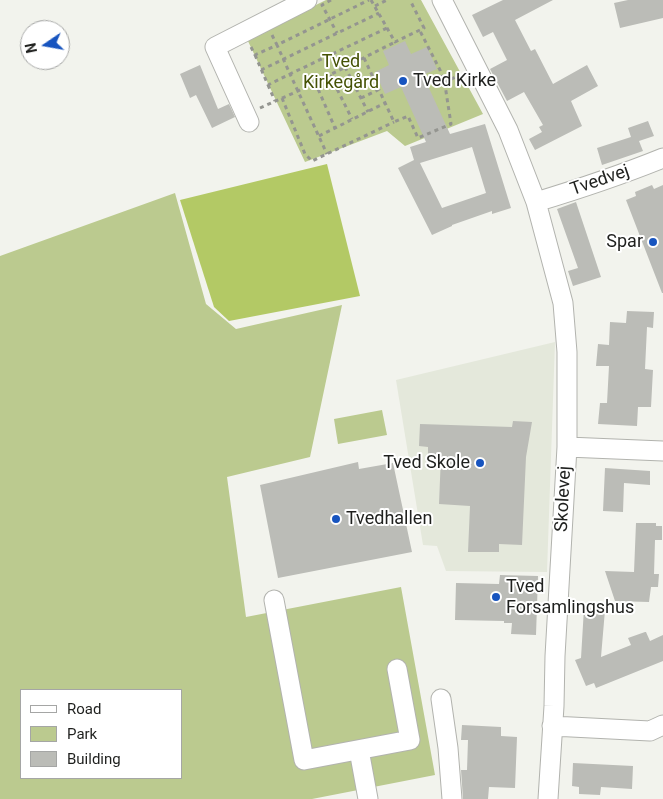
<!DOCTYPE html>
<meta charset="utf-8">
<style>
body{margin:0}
#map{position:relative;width:663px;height:799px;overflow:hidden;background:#f2f3ed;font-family:Roboto,sans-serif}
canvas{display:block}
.legend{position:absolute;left:20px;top:689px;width:162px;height:90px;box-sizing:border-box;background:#fff;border:1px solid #a5a6a5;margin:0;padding:6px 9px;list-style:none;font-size:15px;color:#1f201e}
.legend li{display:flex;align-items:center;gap:10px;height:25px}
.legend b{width:25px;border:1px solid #a5a6a5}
.north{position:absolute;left:20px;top:20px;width:50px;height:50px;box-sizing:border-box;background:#fff;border:1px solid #a5a6a5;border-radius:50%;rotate:258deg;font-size:14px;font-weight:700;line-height:20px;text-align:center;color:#1f201e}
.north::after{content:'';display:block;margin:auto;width:18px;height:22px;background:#1754bf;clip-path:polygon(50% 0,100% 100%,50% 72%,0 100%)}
</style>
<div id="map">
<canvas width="663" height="799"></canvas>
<ul class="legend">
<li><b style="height:6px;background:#fff"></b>Road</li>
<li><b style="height:14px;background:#bbca8f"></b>Park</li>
<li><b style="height:14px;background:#bbbcb7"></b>Building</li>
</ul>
<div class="north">N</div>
</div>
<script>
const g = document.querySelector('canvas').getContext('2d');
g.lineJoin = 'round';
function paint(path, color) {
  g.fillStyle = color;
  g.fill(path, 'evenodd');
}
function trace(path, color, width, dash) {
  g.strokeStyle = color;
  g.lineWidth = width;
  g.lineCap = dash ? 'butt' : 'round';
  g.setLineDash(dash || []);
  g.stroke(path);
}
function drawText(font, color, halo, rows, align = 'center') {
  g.font = font + ' Roboto,sans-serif';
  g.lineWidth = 4;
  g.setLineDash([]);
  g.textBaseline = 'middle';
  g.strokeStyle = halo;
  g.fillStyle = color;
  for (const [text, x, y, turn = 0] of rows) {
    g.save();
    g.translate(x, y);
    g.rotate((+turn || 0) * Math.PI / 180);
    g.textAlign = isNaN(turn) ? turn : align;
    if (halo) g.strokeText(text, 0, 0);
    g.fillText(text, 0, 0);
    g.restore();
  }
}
const built = new Path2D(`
 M555 342 547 572 446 571 437 546 423 545 396 380Z`);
const green = new Path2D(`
 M326 0H421L483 114 405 146 387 131 305 162 247 39Z
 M175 193 206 304 236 329 342 305 310 457 227 477 246 617 401 587 435 775 312 799H0V256ZM21 690H181V778H21Z
 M382 410 387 435 338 444 334 419Z`);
const forest = new Path2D(`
 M327 164 360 296 229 321 214 307 180 200Z`);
const building = new Path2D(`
 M503 0H553L515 20 531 51 535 49 553 84 587 65 598 86 571 101 582 126 535 150 529 139 542 132 539 127 543 125 524 92 507 101 490 69 507 60 493 32 483 37 472 15Z
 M628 0H663V18L620 28 614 3Z
 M405 41 411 54 427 47 437 69 423 75 450 134 485 124 511 208 492 214V211L452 225V226L432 235 398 168 414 160 410 147 426 142 401 87 385 94 375 72 389 65 383 51ZM472 147 486 193 442 208 420 163Z
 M200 65 218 109 229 104 235 117 212 128 196 95 190 98 180 74Z
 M648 121 654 136 639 141 643 151 602 165 597 148 631 137 628 128Z
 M652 185 654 189 663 185V293H662L626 200 636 196 635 192Z
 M576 202 601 277 573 286 568 271 578 268 557 209Z
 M627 311 654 312 653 328 647 327 645 369 653 370 651 407H638L637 426 598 424 600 403H607L609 366H596L598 344 609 345 610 322 626 323Z
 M513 421 532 422 526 457 522 545 499 544V552H468L470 506 439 504 441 455H428V447L419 446 420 424 512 427Z
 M358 462 359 469 393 463 412 552 278 578 260 485Z
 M605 468 650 471V485L624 483 623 512 603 511Z
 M636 523H656V526H662V540H655L654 574H659L658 587H651L649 602 615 601 605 571 634 572Z
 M500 575 538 576 536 635 511 634 512 623H504V621L455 620 456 583 499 584Z
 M584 608 605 610 601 657 631 645 628 638 645 632H646L650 641 663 635V661L596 688 594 683 586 686 575 660 581 658Z
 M462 725 501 727V736L517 737 515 788 489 787 488 799H463L461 770H467L468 740H461Z
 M573 763 633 766 632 789 601 787 600 795 579 794V787L572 786Z`);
const path = new Path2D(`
 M331 0 322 5 337 33
 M371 0 395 42 424 28 410 0
 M375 6 387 0
 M272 35 277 45 369 0
 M251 47 255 55 277 45 290 74 387 28
 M255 55 268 85 290 74 327 154
 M364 58 394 122 408 116 418 138 451 124 445 85 440 70 420 31
 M345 67 368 112
 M261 70 379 13
 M330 75 352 119
 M315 82 335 128
 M444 83 461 74
 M268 85 275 101
 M282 98 305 154 312 161 394 122
 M361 98 378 90
 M260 108 298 91 395 42
 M319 136 385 103`);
const minor = new Path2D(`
 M442 0 508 130 536 202 563 303 567 352V447L555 656 554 706 548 799
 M249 122 215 47 307 0
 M536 202C579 189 621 175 663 158
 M567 447 663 451
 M274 600 304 760 410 740 397 669
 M441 699 448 748 452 799
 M552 726 650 731 663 725
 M359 750 368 799`);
const markers = [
 [403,81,5,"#1754bf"],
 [653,242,5,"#1754bf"],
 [480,463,5,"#1754bf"],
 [336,519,5,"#1754bf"],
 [496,597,5,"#1754bf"]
];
const parkNames = [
 ["Tved",341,62],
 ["Kirkegård",341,83]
];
const poiNames = [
 ["Tved Kirke",413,81],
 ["Spar",643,242,"right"],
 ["Tved Skole",470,463,"right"],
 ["Tvedhallen",346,519],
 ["Tved",506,587],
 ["Forsamlingshus",506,608]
];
const streetNames = [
 ["Tvedvej",600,181,-19],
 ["Skolevej",564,499,-87]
];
paint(built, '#e4e8db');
paint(green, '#bbca8f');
paint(forest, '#b3c965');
paint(building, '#bbbcb7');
trace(minor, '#b2b3ae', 21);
trace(path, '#949590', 3, [4, 4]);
trace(minor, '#fff', 19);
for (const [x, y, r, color] of markers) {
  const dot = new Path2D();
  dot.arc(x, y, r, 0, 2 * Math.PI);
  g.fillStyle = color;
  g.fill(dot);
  trace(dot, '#fff', 2);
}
drawText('18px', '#455205', '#fff', parkNames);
drawText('18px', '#1f201e', '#fff', poiNames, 'left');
drawText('18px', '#1f201e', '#fff', streetNames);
</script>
